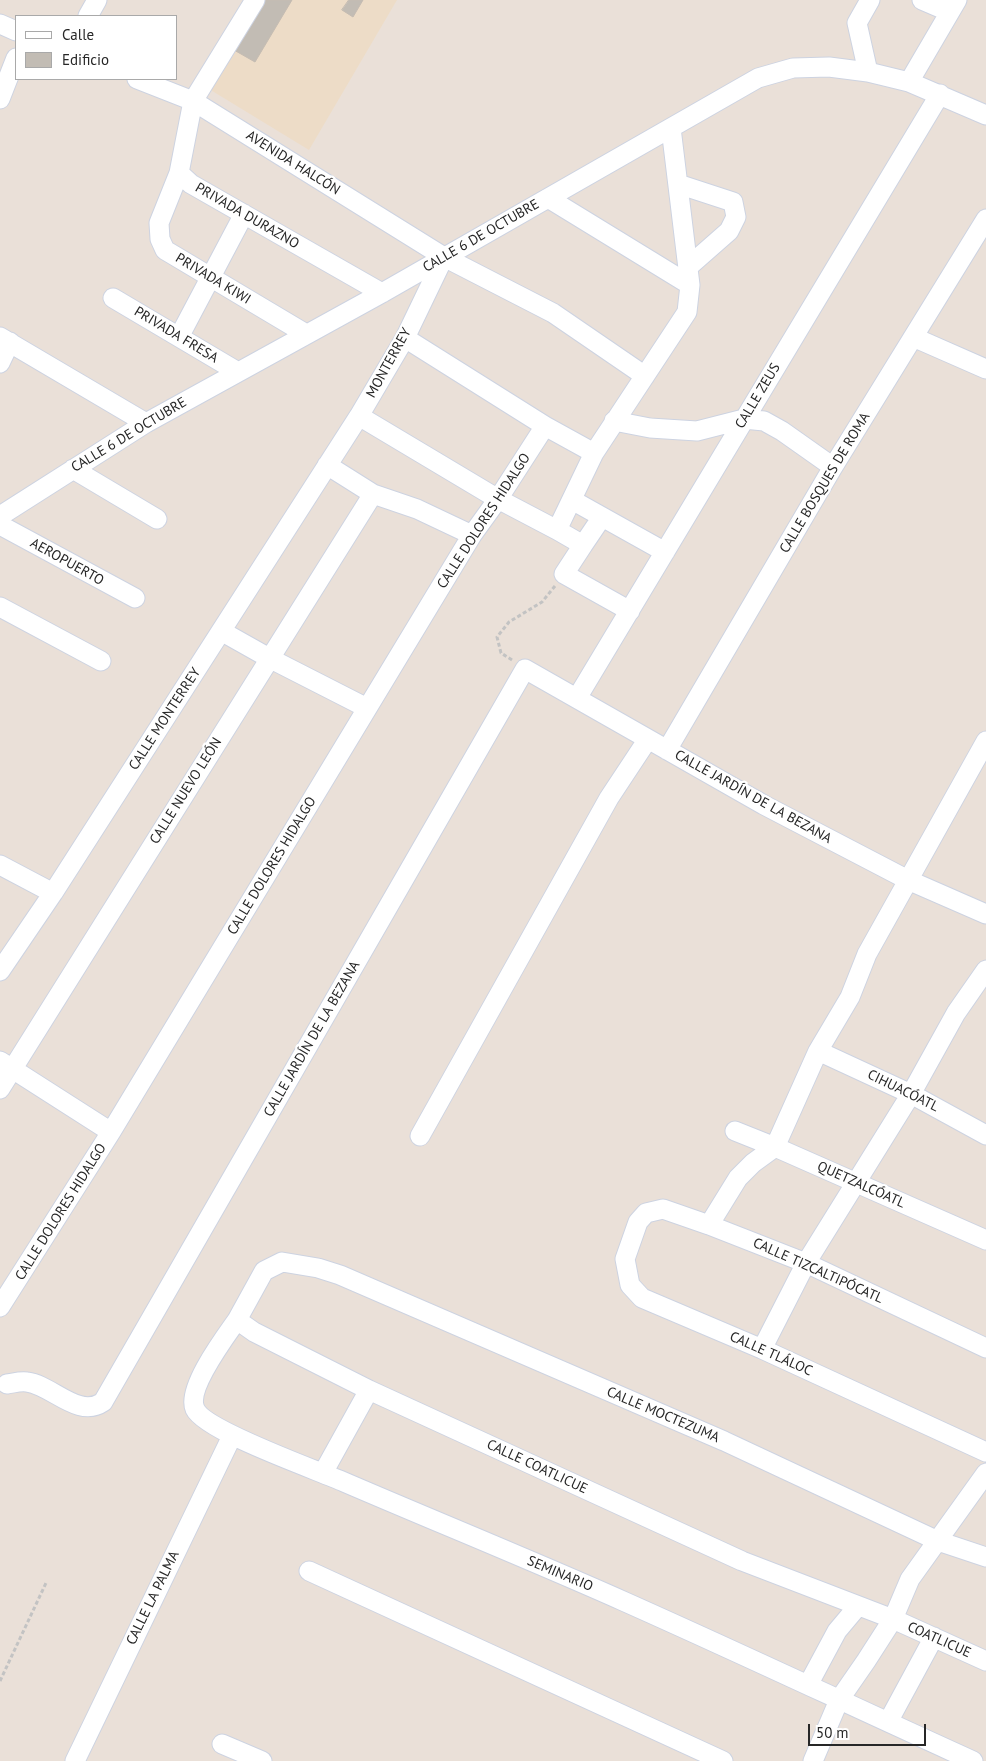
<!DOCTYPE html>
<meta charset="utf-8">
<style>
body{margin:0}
#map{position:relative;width:986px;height:1761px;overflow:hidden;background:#eae0d8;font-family:"PT Sans",sans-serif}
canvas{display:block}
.legend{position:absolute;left:15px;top:15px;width:162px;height:65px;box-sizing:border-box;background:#fff;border:1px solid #a9a9a9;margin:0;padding:6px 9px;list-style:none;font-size:15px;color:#272727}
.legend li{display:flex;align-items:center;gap:10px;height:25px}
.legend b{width:25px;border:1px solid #a9a9a9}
.scale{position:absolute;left:808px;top:1724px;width:118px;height:22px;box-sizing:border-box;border:2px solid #272727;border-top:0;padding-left:6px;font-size:15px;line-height:18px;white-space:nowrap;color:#272727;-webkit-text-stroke:4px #fff;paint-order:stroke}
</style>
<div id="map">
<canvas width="986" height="1761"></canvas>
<ul class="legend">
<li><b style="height:6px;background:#fff"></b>Calle</li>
<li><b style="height:14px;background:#c2bcb4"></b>Edificio</li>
</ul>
<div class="scale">50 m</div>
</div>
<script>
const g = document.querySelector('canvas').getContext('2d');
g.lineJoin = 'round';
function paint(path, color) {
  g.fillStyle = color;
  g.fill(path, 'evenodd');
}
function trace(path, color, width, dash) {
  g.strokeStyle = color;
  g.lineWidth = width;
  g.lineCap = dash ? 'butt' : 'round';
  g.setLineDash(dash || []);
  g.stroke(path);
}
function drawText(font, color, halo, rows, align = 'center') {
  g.font = font + ' "PT Sans",sans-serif';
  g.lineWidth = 4.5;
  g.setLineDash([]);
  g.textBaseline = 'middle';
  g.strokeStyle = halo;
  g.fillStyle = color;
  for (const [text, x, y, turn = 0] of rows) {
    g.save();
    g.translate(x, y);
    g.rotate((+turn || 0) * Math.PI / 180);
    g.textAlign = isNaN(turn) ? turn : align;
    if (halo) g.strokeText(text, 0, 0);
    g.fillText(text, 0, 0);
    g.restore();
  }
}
const education = new Path2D(`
 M262 0H397L309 150 209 89Z`);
const building = new Path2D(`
 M263 0H292L255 62 234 50Z
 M349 0H363L353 17 342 10Z`);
const path = new Path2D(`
 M512 660 501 653 497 637 509 622 542 602 555 586
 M0 1681 46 1583`);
const minor = new Path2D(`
 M255 0 193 101 179 173 159 223 160 239 165 250 306 334
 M922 0 950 12
 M88 16 97 0
 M0 24 16 31
 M868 72 857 23 870 0
 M137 79 193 101 444 257 553 313 645 376
 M909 82 957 0
 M0 99 16 58
 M179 173 191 184 382 293
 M678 184 733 202 736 217 729 231 688 267
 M548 198 690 285
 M113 298 238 372
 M0 337 146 423
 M179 337 244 214
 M913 337 986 369
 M405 338 545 426 594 453
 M0 363 10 342
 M359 416 498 499 557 530 583 545 564 574 630 611
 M614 421 650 428 697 431 744 419 764 421 782 431 833 467
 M327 465 373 494 417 509 472 535
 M73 469 157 519
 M572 500 665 552
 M0 516 146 423 382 293 758 78 793 68 829 67 868 72 909 82 986 115
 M0 525 135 598
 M557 530 594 453 687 312 690 285 671 128
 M583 545 602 517
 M0 607 101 661
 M221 631 269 658 367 708
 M577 698 940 94
 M667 750 833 467 986 219
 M0 865 53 893
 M0 971 53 893 359 416 405 338 444 257
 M818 1051 911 1094 986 1135
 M0 1061 111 1132
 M0 1089 373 494
 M735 1131 775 1147 986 1240
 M420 1136 609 798 648 739
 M709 1225 738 1178 753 1163 775 1147 818 1051 850 997 867 954 986 741
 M0 1307 111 1132 472 535 498 499 545 426
 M237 1320 264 1271 282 1262 318 1268 340 1275 724 1441 938 1541 986 1557
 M986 1348 806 1263 709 1225 663 1209 646 1213 638 1222 625 1259 630 1285 642 1298 762 1349 986 1452
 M762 1349 806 1263 911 1094 956 1013 986 970
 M7 1384C14 1383 20 1381 27 1382 52 1385 78 1419 103 1402L525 669 764 805 908 880 986 914
 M323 1473 369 1390
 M309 1571 723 1761
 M808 1685 837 1631 858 1606
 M888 1722 934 1637
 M222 1744 262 1761
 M75 1761 232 1436
 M813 1761 839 1700 866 1661 893 1619 910 1579 986 1473
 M973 1761C856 1708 740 1653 623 1601 531 1560 437 1522 344 1482 317 1470 205 1431 195 1409 186 1389 225 1337 237 1320L254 1332 369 1390 742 1561 893 1619 986 1661`);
const streetNames = [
 ["AVENIDA HALCÓN",293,163,32],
 ["PRIVADA DURAZNO",247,216,30],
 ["CALLE 6 DE OCTUBRE",481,236,-30],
 ["PRIVADA KIWI",213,279,31],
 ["PRIVADA FRESA",176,335,31],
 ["MONTERREY",389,363,-61],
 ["CALLE ZEUS",758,396,-59],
 ["CALLE 6 DE OCTUBRE",129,435,-31],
 ["CALLE BOSQUES DE ROMA",825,483,-59],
 ["CALLE DOLORES HIDALGO",484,521,-57],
 ["AEROPUERTO",67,562,29],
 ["CALLE MONTERREY",165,719,-57],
 ["CALLE NUEVO LEÓN",186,791,-58],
 ["CALLE JARDÍN DE LA BEZANA",753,797,29],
 ["CALLE DOLORES HIDALGO",272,866,-59],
 ["CALLE JARDÍN DE LA BEZANA",312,1039,-60],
 ["CIHUACÓATL",903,1091,26],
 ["QUETZALCÓATL",861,1185,24],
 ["CALLE DOLORES HIDALGO",61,1212,-58],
 ["CALLE TIZCALTIPÓCATL",818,1271,24],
 ["CALLE TLÁLOC",771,1354,24],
 ["CALLE MOCTEZUMA",663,1415,23],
 ["CALLE COATLICUE",537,1467,25],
 ["SEMINARIO",560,1574,23],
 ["CALLE LA PALMA",153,1598,-64],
 ["COATLICUE",939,1640,24]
];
paint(education, '#eddcc7');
paint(building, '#c2bcb4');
trace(building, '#c5bcb2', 1);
trace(minor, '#cdd3e1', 21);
trace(path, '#c3c3c3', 3, [4, 2.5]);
trace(minor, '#fff', 19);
drawText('14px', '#272727', '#fff', streetNames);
</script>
